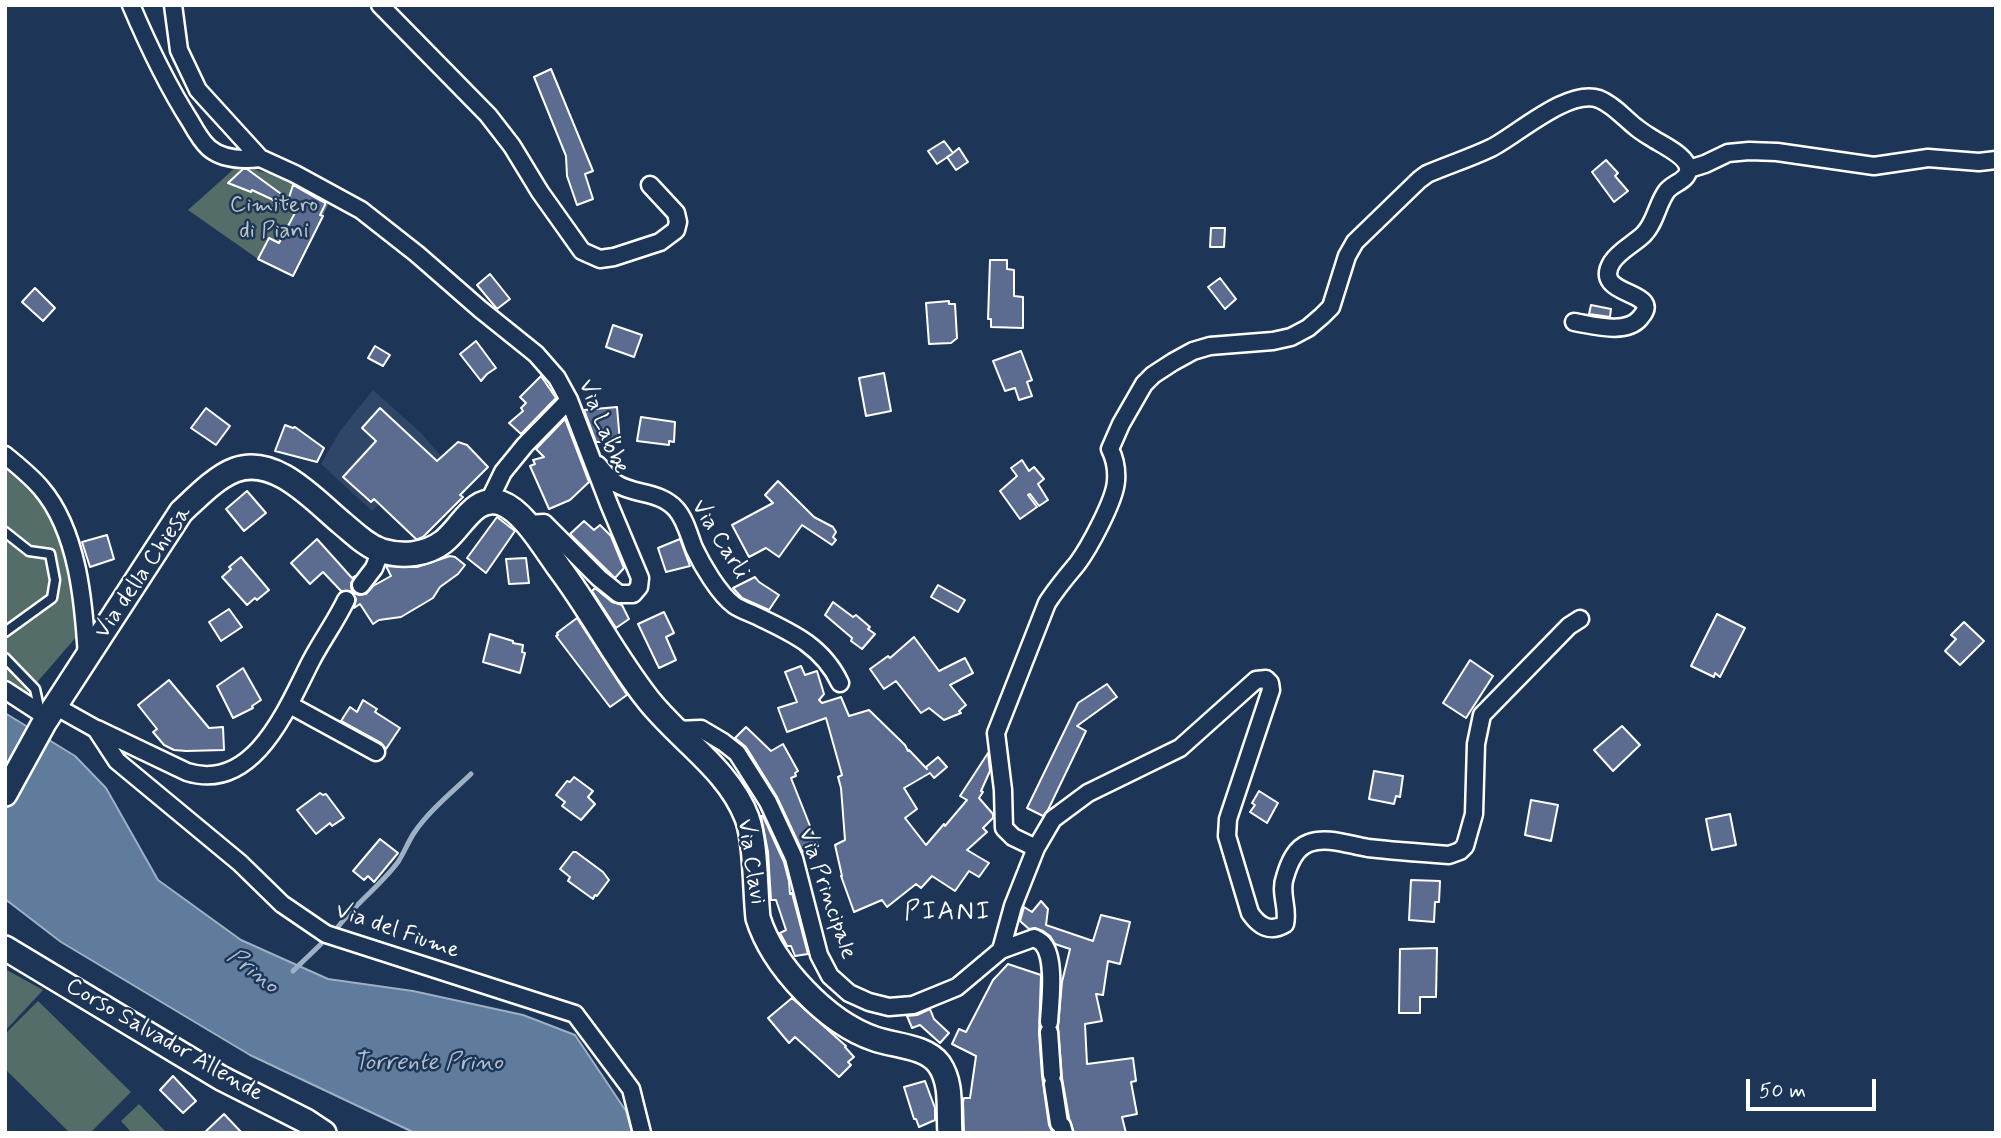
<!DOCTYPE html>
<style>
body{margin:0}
#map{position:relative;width:2001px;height:1138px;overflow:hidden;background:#1d3557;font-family:Mynerve,sans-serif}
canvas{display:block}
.frame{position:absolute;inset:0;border:7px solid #fff;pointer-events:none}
.scale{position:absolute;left:1746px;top:1079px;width:130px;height:32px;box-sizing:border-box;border:4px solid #fff;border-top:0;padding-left:9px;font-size:21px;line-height:24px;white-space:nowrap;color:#fff;-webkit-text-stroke:5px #1d3557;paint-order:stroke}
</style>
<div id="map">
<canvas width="2001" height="1138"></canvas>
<div class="frame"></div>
<div class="scale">50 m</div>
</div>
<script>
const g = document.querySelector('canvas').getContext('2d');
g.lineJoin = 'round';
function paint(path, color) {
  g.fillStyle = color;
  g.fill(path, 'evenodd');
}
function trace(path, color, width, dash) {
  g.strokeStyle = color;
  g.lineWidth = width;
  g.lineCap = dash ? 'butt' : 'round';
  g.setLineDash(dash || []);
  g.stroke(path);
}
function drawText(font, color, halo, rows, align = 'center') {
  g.font = font + ' Mynerve,sans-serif';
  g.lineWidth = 5;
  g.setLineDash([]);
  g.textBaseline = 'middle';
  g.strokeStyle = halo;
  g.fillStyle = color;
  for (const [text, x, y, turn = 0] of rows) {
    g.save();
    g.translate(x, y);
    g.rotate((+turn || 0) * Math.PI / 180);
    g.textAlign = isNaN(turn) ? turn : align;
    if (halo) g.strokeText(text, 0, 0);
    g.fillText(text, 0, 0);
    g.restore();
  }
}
const built = new Path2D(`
 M373 390 421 433 447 463 454 478 466 490 463 497 418 542 379 504 372 511 321 464 340 431Z`);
const green = new Path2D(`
 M244 163 259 171 284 177 331 199 293 276 258 259 188 210 235 168Z
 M5 460 38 492 55 517 72 574 77 636 27 694 5 680Z
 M5 969 43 990 5 1031Z
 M38 1001 131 1092 90 1133H70L5 1069V1034Z
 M139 1104 167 1133H132L121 1121Z`);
const water = new Path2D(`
 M5 713 75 756 106 788 158 880 241 940 328 979 413 991 523 1015 575 1035 626 1111 632 1133H415L250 1055 61 942 5 899Z`);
const stream = new Path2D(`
 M338 927C356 903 380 886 398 862 404 853 408 842 414 833 429 811 451 793 471 774
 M293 971 321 944`);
const building = new Path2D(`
 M551 69 593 171 585 174 593 199 577 205 567 176 566 156 534 77Z
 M944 141 953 153 959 148 968 162 956 170 947 157 952 154 937 164 928 151Z
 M1606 160 1618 173 1615 176 1628 191 1614 202 1592 172Z
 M243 169H247L288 199 284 205 252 190 251 192 228 183Z
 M293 185 325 203V205L320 215 323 216 293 276 258 259 269 238 279 243 296 211 286 207Z
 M1211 228H1225L1224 247H1210Z
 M990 260H1007V269L1014 270V296L1023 297V328L991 327V319H988Z
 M490 274 510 299 497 309 477 285Z
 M1220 278 1236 299 1225 309 1208 287Z
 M35 288 55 308 43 321 22 302Z
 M949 301V304H955L957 338 951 343 929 344 926 303Z
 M1591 305 1611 309 1610 317 1589 314Z
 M613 325 642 335 634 357 606 347Z
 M476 341 496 368 487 374 481 381 460 354Z
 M375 346 390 355 383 366 368 358Z
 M1021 351 1032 380 1027 382 1032 396 1019 400 1015 388 1005 391 993 361Z
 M884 373 891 411 866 416 859 378Z
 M541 376 556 398 521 434 509 423 523 411 521 408 526 403 520 397Z
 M617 407 620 442H596L584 410Z
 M206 408 230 426 216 445 191 428Z
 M380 408 437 461 458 442 467 445 488 467 460 495 463 497 423 537 418 539H416L374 499 371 502 343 477 376 441 362 428Z
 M641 417 675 422 674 442 669 441V445L637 441Z
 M565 419 589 482 570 500 549 509 530 466 535 464 533 460 544 457 536 449Z
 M285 425 293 428 295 427 324 448 317 462 275 451Z
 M1022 460 1029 471 1034 467 1044 479 1038 484 1048 500 1039 506 1030 494 1028 495 1037 507 1020 519 1000 491 1017 476 1011 468Z
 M778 481 814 517 833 527 836 532 833 537 836 540 832 545 802 525 779 557 766 548 749 557 732 525 773 503 765 495Z
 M247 491 266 513 244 531 226 509Z
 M497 517 515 531 486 573 467 558Z
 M584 521 594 530 600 525 611 536 624 568 615 578 570 534Z
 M107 535 114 559 90 567 82 542Z
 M317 539 352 578 355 576 351 583V588L354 593 359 595 366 594 373 586 391 576 386 566 417 567 450 556 455 557 465 565 458 574 440 587 433 598 401 617 379 620 373 624 360 604 354 608 356 599 351 591H341L323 572 310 584 291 563Z
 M680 539 690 566 666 572 658 548Z
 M241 557 269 590 257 600 255 598 247 605 222 577 231 569 229 567Z
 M526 558 529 583 509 584 506 559Z
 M755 577 759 582 779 595 769 610 742 598 733 588Z
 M938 585 965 600 958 612 931 597Z
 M595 588 612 602 622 605 629 619 616 628 592 591Z
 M833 602 853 617 856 615 870 627 868 629 875 634 862 649 851 641 852 638 825 615Z
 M229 609 242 627 221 641 209 622Z
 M664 612 674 633 666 637 676 660 659 668 638 624Z
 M1717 614 1745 628 1720 677 1715 673 1714 677 1691 666Z
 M577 618 627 695 610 707 556 636 558 635 557 633Z
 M1964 622 1984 641 1960 665 1945 651 1956 639 1951 635Z
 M490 634 513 641V643L523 645 522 652 525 653 520 673 483 662Z
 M914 637 939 671 965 658 973 673 950 685 966 705 959 711 961 713 944 720 929 708 921 713 896 681 884 689 870 669 888 656 890 658Z
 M1470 660 1493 676 1466 718 1443 703Z
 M801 666 805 675 817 671 824 694 819 700 822 703 841 697 849 716 869 710 905 745 908 751 909 750 927 769 926 767 938 757 947 767 934 778 930 773 904 788 917 809 905 818 926 845 944 824 945 826 967 800 960 796 988 753 990 771 981 791 983 792 979 798 993 814V818L983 828 987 832 967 850 989 863 979 877 969 871 955 891 932 876 921 888 916 884 887 907 882 900 854 912 841 876H842L835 845 845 840 841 788 838 777 842 775 826 718 787 732 778 708 797 702 785 672Z
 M243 668 261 700 252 706 253 708 233 718 217 686Z
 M169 680 209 728 223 727 224 750 186 751 174 750 164 745 153 732 157 729 138 705Z
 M1107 684 1117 697 1077 726 1086 731 1048 810 1043 816 1027 808 1078 703Z
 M363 700 377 709 375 712 400 728 386 749 381 743 341 721 350 707 357 712Z
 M1622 726 1640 745 1613 771 1594 750Z
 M746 727 771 751 783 744 798 771 795 773 796 776 791 778 818 846 803 853 777 797 746 747 735 738Z
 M1374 771 1403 776 1400 797 1396 796 1394 804 1369 799Z
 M574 777 593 791 588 797 595 804 581 820 562 806 565 802 556 795 567 781 570 782Z
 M1259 791 1278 803 1267 823 1250 812 1255 805 1252 803Z
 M320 793 323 795 326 794 344 818 332 826 330 823 316 834 297 810Z
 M1531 800 1558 805 1551 841 1525 835Z
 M1730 814 1736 845 1712 850 1706 819Z
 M761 816H763L784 862 789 881 790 894 792 893 808 954 795 956 791 946H787L780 933 786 930 776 900H771L768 852Z
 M380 839 398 853 374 882 368 876 364 880 353 871Z
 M573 852H576L603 872 609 880 597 896 595 895 593 899 568 881 570 877 560 869Z
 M1411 880 1440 881 1439 902H1435L1434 922 1409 920Z
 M1041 901 1048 909 1046 925 1093 941 1101 915 1130 922 1120 964 1108 961 1103 995 1096 994 1102 1021 1085 1024 1087 1064 1133 1058 1136 1081 1131 1082 1137 1114 1122 1117 1126 1133H1074L1069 1118 1062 1078 1058 1027 1062 982 1070 949 1055 944 1050 936 1043 931 1035 928 1029 929 1020 921 1024 907 1032 912Z
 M1437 948 1436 997H1420V1013H1399L1400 949Z
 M1008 964 1041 975 1039 1033 1042 1076 1049 1125 1053 1133H964L963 1102 964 1098H970L976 1056 952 1044 959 1029 966 1032 993 980Z
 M792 998 846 1046 845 1047 854 1057 848 1062 851 1065 839 1077 795 1037 789 1043 768 1018Z
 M930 1009 934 1019 949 1033 940 1043 920 1025 912 1028 907 1016 917 1015Z
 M173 1076 196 1101 183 1113 160 1090Z
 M925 1081 935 1108V1120L919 1127 916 1119H914L904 1087Z
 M224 1114 242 1133H204Z`);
const lane = new Path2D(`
 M5 532 29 551 50 554 55 580 52 598 5 632
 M5 658 35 689 40 712`);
const street = new Path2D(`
 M131 5C148 45 167 85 190 121 195 130 201 141 209 148 223 160 243 160 260 158
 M173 5 179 50 198 90 260 158 295 174 361 210 417 254 480 309 536 354 557 378 569 400 609 504 640 578 639 587 633 594H619L599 578 544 523 527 524
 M380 5 488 115 512 146 540 192 582 251 600 259 614 257 660 242 676 230 678 222 676 213 650 185
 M1689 169 1705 164 1728 153 1749 151 1777 152 1874 166 1928 158 1979 162 1996 160
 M5 455C17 465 31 476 41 488 78 531 84 603 87 658
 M598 465C604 472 609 480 617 484 635 495 660 491 676 509 685 519 689 535 694 548 702 565 719 594 734 605 741 610 751 613 759 617 793 633 823 647 840 683
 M489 501 503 472 525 445 569 400
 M361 585 374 568 381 550
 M5 690 48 718
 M290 705 376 752
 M55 706 96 729 117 761 240 863 282 904 326 934 575 1014 631 1089 642 1133
 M97 729 187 772C254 793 287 708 311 661 322 640 336 621 346 600
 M675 730 701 729 723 742 737 753 768 802 794 858 819 955 830 976 849 993 869 1002 889 1007 913 1005 957 987 1001 950 1034 938C1036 939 1042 942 1043 944 1056 959 1050 1003 1049 1022
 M1036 848 1013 837 1004 828 1003 790 996 733 1047 603C1056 589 1066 577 1077 564 1089 548 1115 500 1116 481 1117 469 1115 459 1110 449L1121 424 1144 384 1153 375 1173 362 1193 351 1210 346 1273 341 1291 337 1308 328 1322 316 1331 307 1347 256 1355 242 1419 180 1427 174C1448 165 1470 158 1491 148 1517 135 1568 88 1599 99 1614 105 1625 119 1637 128 1643 133 1649 136 1655 140 1665 146 1690 158 1688 171 1687 181 1671 184 1666 192 1657 205 1655 223 1644 234 1634 244 1620 250 1612 262 1590 298 1666 289 1640 318 1626 335 1593 325 1574 322
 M1001 950 1013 906 1036 848 1053 819 1088 793 1180 748 1256 680 1266 679 1270 683 1271 690 1228 819 1227 836 1250 913C1259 926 1270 933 1285 924 1289 908 1279 893 1285 877 1289 863 1295 848 1309 843 1327 836 1349 845 1368 848 1395 851 1422 853 1449 855L1460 851 1465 846 1474 814 1476 744 1482 715 1569 626 1580 619
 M1049 1032 1052 1075
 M1053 1084 1059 1123 1062 1126 1064 1133`);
const secondary = new Path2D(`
 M5 794 44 723 181 512C196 498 216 477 235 470 276 455 315 501 343 524 355 534 367 546 382 551 403 557 426 555 443 542 461 529 474 494 501 503 524 511 546 550 560 569 591 610 614 656 646 697 677 738 728 768 747 818 756 843 755 890 758 918 773 966 827 1023 875 1039 895 1046 926 1046 939 1064 953 1084 948 1110 950 1133
 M5 948 221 1078 306 1121 324 1133`);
const parkNames = [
 ["Cimitero",274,206],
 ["di Piani",274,232]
];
const streetNames = [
 ["Via Labbe",602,427,68],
 ["Via Carli",719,540,58],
 ["Via della Chiesa",144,573,-56],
 ["Via Clavi",750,862,81],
 ["Via Principale",826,894,71],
 ["Via del Fiume",397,932,19],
 ["Corso Salvador Allende",164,1041,30]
];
const waterNames = [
 ["Prino",252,972,38],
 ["Torrente Prino",428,1064]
];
const quarterNames = [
 ["PIANI",948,914]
];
paint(built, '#304668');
paint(green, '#556d69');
paint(water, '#5f7c9c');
trace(water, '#9fb0c4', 2);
trace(stream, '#9fb0c4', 5);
paint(building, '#5c6c90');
trace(building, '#fff', 2);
trace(lane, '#fff', 13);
trace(street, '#fff', 21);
trace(secondary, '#fff', 28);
trace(lane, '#1d3557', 8);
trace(street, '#1d3557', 16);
trace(secondary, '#1d3557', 23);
drawText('23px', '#bbc5c3', '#1d3557', parkNames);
drawText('23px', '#fff', '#1d3557', streetNames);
drawText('italic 24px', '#afbece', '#1d3557', waterNames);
g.letterSpacing = '2px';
drawText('26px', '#fff', '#1d3557', quarterNames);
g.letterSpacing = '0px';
</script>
